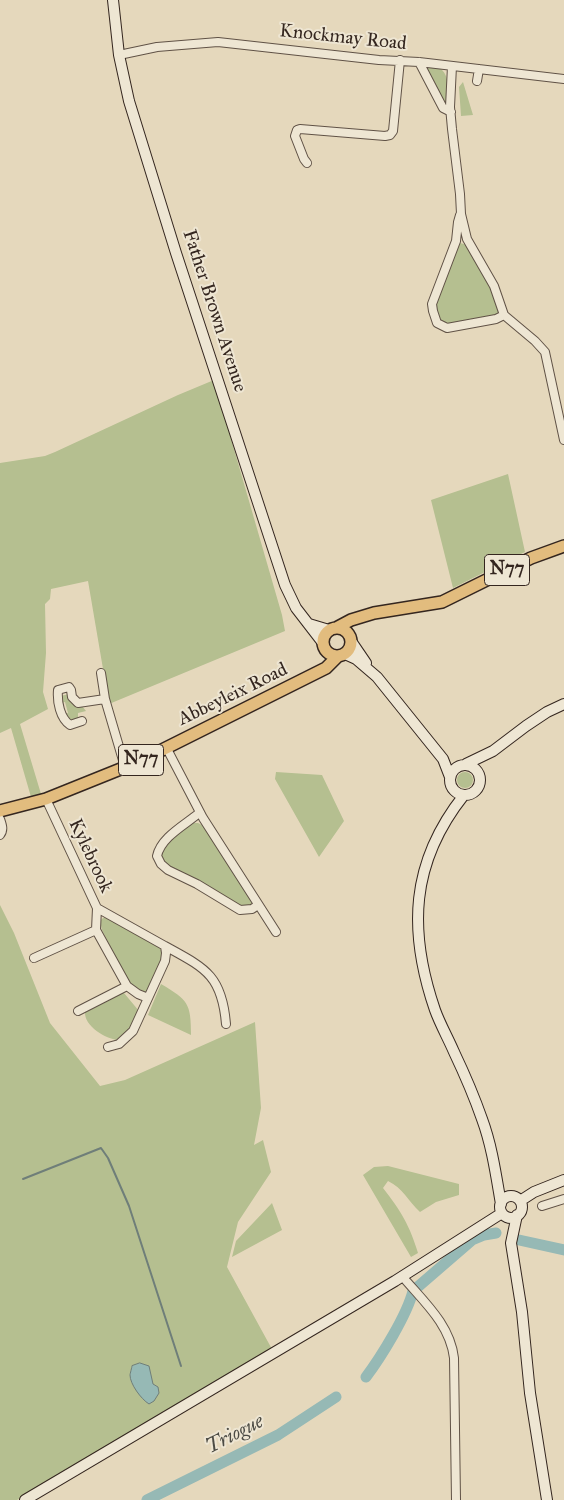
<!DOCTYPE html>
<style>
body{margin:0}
canvas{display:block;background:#e5d8bc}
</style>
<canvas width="564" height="1500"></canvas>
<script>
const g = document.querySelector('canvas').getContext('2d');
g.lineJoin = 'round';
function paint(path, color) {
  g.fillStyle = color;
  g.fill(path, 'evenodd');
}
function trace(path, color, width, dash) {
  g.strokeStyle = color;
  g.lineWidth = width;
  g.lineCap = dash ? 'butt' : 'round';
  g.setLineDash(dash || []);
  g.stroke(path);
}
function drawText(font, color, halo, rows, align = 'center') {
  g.font = font + ' "IM FELL Great Primer",serif';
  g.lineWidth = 4;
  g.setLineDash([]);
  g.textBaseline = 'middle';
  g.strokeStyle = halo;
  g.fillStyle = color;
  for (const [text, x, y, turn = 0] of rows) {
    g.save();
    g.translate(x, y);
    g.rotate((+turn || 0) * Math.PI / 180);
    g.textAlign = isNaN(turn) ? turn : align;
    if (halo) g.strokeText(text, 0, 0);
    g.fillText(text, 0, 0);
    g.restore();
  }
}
const green = new Path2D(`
 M425 67 441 69C451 78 447 92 447 104L445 106Z
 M463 82 473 115 461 116 459 87Z
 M460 243 467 245 494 293 500 310 495 316 448 326 440 321 437 316 435 303 458 245Z
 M214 380 282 615 285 631 109 704 88 581 51 589 50 599 45 604 46 653 43 692 48 709 20 724 41 794 31 797 11 728 0 733V463L45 456 55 452 178 395Z
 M508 474 525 552 453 588 431 500Z
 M70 694 73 704 76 706H82L86 711 78 713V718L70 721 64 714 68 713 65 702 60 703V696Z
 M457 780a8 8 0 1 1 16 0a8 8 0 1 1-16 0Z
 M276 772 322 775 344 821 319 857 275 779Z
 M192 823H198L204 826 251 898 252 903C247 908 242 907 237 904L164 863 160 854 164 846Z
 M0 905 14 933 50 1023 100 1086 125 1080 255 1022 261 1108 254 1145 263 1140 271 1172 238 1222 227 1267 273 1351 17 1500H0Z
 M106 917 160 947C166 961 154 980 148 993L131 986 127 980 102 930 100 921 103 918Z
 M161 984C188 1000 191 1003 191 1035L148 1015Z
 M121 993H124L139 1011 131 1029 118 1040C106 1039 84 1026 85 1012Z
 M388 1166 459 1184V1195L436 1202 420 1212C408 1201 403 1188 388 1181L383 1188C401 1211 410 1226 418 1253L411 1257 363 1175 374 1167Z
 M272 1203 282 1230 232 1257 236 1241Z`);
const water = new Path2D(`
 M140 1363 149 1366 153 1384 158 1387 159 1393 154 1401 149 1404C141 1399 130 1384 130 1375 130 1374 132 1367 132 1366Z`);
const stream = new Path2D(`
 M23 1179 101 1148 108 1158 129 1206 181 1366`);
const river = new Path2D(`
 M519 1240 564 1250
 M366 1377C381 1357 407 1315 413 1291L472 1240 484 1235 496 1233
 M147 1500 278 1435 336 1397`);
const street = new Path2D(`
 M119 55 157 47 218 42 379 60 419 62 564 79
 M419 62 443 108 451 112
 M452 66 450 107 452 129 460 194 461 214 467 239 494 286 504 315 535 341 545 352 564 440
 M477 81 479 69
 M307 163 304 159 295 136 297 130 300 129 385 136 390 135 393 131 400 60
 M460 215 458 222 456 241 432 304 433 311 437 323 447 328 496 319 504 315
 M101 673 105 699 125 767
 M82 721 70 725C60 718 57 702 58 690L69 687 71 690 72 697 78 703 105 699
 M166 747 203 818 276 932
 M46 799 97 908 165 946 166 953 165 961 133 1031 119 1044 108 1047
 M199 813C185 825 161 837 157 856L161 864 168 870 197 884 240 910 252 909 258 905
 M0 819C2 825 4 830 0 835
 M97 908 96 930 127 986 138 994 148 998
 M165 946C205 968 222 975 226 1024
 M34 958 96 930
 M78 1011 127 986
 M542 1206 564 1199
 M402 1276C423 1301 450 1324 454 1358L456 1500`);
const secondary = new Path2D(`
 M113 0 119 55 129 101 176 253 285 585 296 608 323 643
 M309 624 329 630
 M351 641 366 663
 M345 654 356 659 377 677 443 759 450 777
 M466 764 493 751 526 726 547 712 564 704
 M450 780a15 15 0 1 1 30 0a15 15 0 1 1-30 0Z
 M464 795C410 863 408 931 435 1010 440 1024 448 1038 454 1052 464 1073 474 1096 482 1119 492 1146 496 1175 501 1204
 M500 1207a11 11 0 1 1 22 0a11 11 0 1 1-22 0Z
 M520 1201 534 1192 564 1180
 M517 1215 511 1243 522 1312 530 1393 547 1500
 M25 1500 395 1281 502 1213`);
const primary = new Path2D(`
 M323 642a14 14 0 1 1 28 0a14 14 0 1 1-28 0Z
 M336 628 351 620 374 613 442 602 531 558 564 546
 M0 811 46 799 138 762 326 668 338 656`);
const shields = [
 [507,570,45],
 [141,760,45]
];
const shieldNames = [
 ["N77",507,570],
 ["N77",141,760]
];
const streetNames = [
 ["Knockmay Road",343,38,6],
 ["Father Brown Avenue",214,311,72],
 ["Abbeyleix Road",233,695,-26],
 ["Kylebrook",90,856,65]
];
const waterNames = [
 ["Triogue",235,1435,-27]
];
paint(green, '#b5bf90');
paint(water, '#96b9b5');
trace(water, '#6f7e79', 1);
trace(stream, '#6f7e79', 2);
trace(river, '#96b9b5', 11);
trace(street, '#605246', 10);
trace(secondary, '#34261f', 12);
trace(primary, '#34261f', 14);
trace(street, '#eee6d3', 8);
trace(secondary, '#eee6d3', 10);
trace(primary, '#e2bc7e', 11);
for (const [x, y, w] of shields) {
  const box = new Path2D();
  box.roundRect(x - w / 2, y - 15.5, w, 31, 4);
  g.fillStyle = '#eee6d3';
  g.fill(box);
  trace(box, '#34261f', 1);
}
drawText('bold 18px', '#34261f', null, shieldNames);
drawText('19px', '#34261f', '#eee6d3', streetNames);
drawText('italic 20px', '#4c4b44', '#eee6d3', waterNames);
</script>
